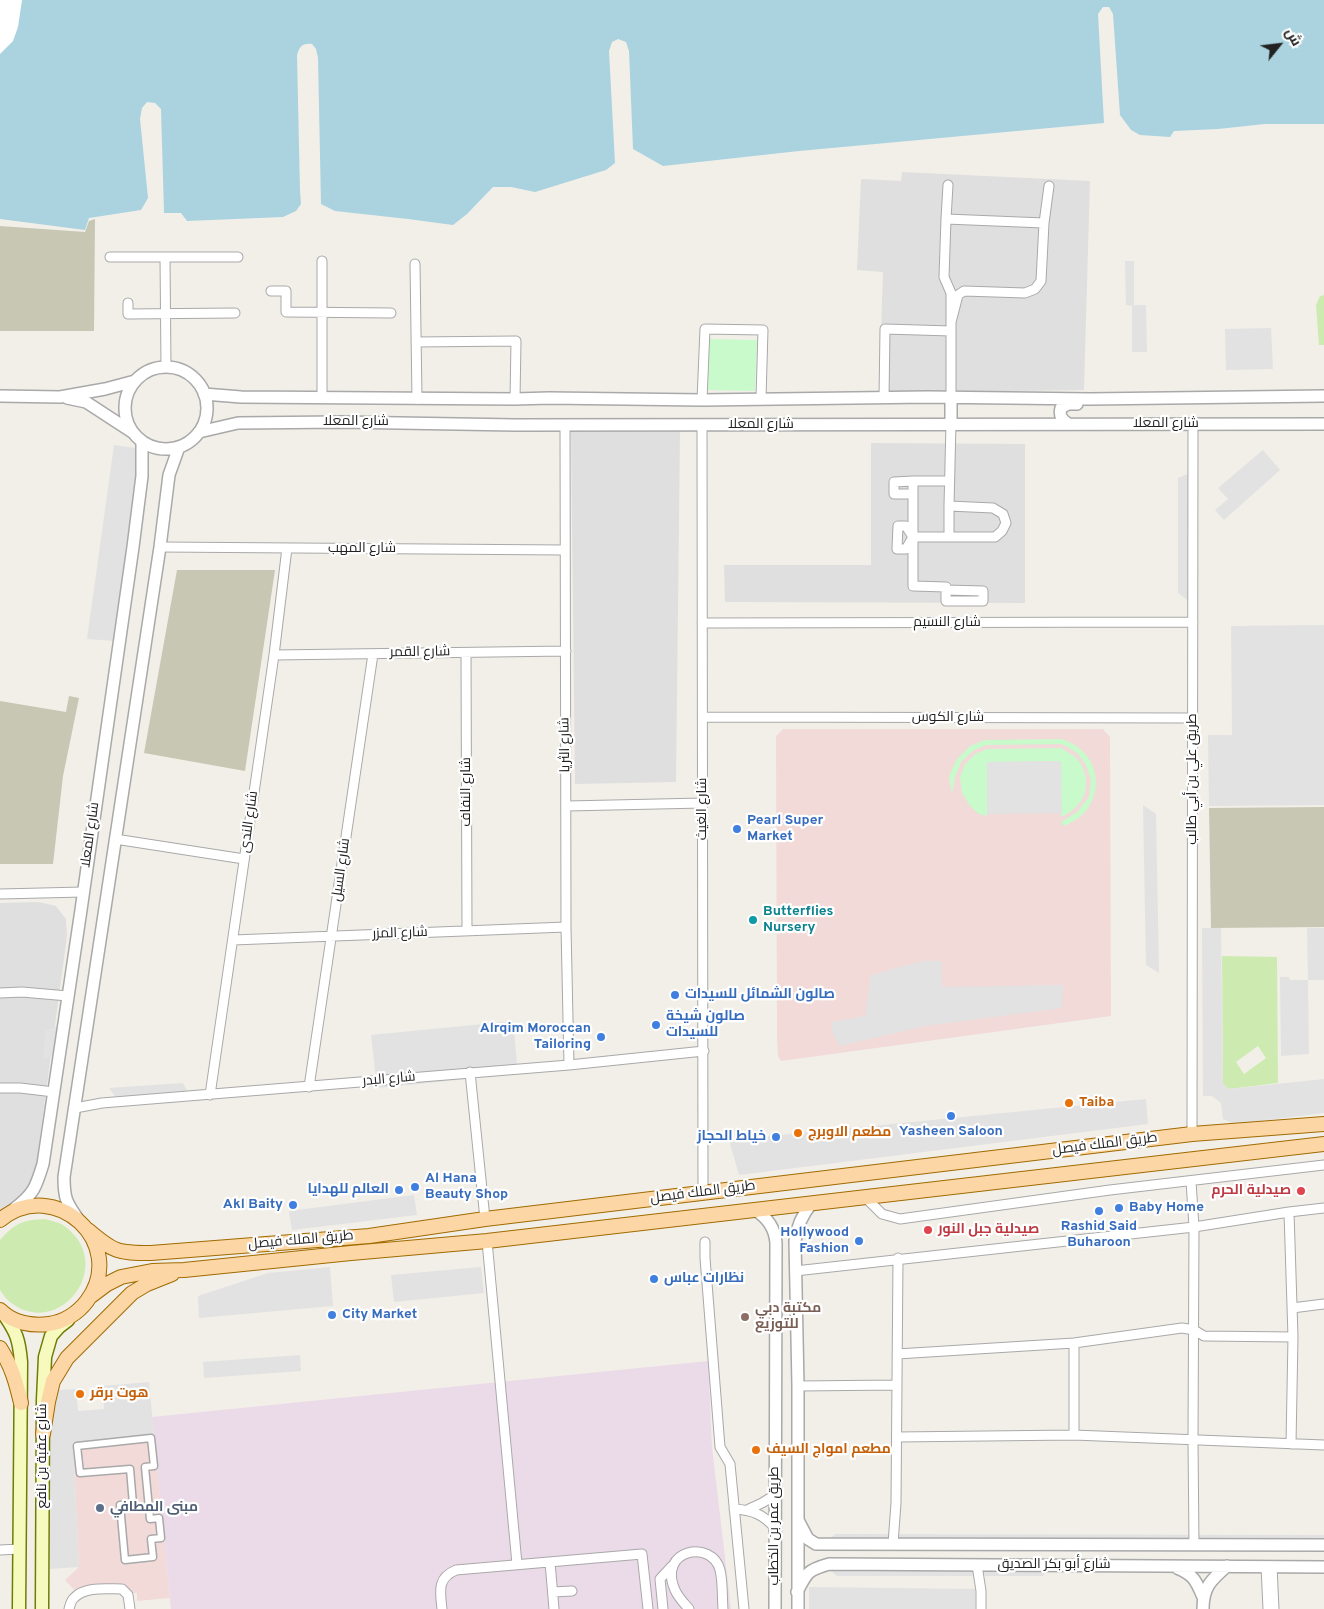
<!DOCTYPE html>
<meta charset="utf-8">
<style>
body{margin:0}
#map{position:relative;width:1324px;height:1609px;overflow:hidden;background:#f2efe9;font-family:Overpass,Cairo,sans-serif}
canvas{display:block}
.north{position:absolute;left:1254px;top:20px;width:50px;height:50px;-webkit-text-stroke:4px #fff;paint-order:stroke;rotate:61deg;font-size:14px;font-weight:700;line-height:20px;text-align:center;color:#222}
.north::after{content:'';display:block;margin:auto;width:18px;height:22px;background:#222;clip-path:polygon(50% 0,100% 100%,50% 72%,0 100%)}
</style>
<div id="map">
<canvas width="1324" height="1609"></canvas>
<div class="north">ش</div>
</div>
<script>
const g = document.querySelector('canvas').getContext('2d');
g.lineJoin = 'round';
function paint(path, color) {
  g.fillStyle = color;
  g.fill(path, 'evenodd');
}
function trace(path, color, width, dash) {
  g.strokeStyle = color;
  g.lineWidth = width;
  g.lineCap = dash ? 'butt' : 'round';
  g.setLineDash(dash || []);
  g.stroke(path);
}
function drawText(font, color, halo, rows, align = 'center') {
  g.font = font + ' Overpass,Cairo,sans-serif';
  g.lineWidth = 4.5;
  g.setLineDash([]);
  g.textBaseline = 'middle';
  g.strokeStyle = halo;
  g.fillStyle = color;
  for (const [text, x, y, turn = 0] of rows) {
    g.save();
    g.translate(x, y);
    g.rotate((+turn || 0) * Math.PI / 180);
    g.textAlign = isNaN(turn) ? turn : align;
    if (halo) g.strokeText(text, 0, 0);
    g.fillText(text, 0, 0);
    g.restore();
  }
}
const residential = new Path2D(`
 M902 172 1090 181 1084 390 879 393 883 272 857 270 861 179 901 181Z
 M571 432H680L676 782 575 784Z
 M871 443 1025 444V603L725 602 724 565H871Z
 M39 902 56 906 66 919 67 936 35 1174 24 1195 0 1216V903Z`);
const commercial = new Path2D(`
 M783 729H1103L1110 737 1111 1016 781 1061 778 1056 777 1038 776 736Z
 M154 1435 170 1598 137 1601V1593L79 1595 65 1580 79 1567 73 1442Z`);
const industrial = new Path2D(`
 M708 1361 712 1447 731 1609H171L152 1417Z`);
const construction = new Path2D(`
 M95 219 94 331H0V226L85 232 89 221Z
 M177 570H275L245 771 144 753Z
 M69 696 79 698 63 776 53 864H0V701L66 712Z
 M1324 807V927L1211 928 1209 808Z`);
const grass = new Path2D(`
 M1324 295V345H1319L1316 305 1320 296Z
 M1222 956 1277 957 1278 1083 1229 1089 1223 1084ZM1258 1046 1266 1058 1244 1074 1236 1062Z
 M45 1219C51 1221 58 1222 63 1225 119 1264 59 1341 10 1302 6 1299 3 1294 0 1290V1240C15 1223 23 1220 45 1219Z`);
const park = new Path2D(`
 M709 339 757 340 755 391 708 390Z
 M1063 739C1069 742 1076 745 1080 749 1101 766 1101 798 1081 816 1076 820 1070 823 1064 826L1061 822 1077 812 1089 797 1091 780 1086 765 1077 753 1062 744 986 745 973 751 961 762 955 777 952 794 949 776 957 759 970 746 985 740Z
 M1061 748C1065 751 1070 753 1074 756 1090 770 1090 795 1075 808 1071 812 1066 814 1061 817V761L987 762V816L979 814 970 806 962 793 960 777 965 764 975 754 987 749Z`);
const parking = new Path2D(`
 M1125 261H1134V305H1146L1147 352H1132V306L1126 305Z
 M1271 328 1273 369 1226 370 1225 329Z
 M114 445 142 449 115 641 87 639Z
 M1263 450 1280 470 1224 520 1215 510 1228 499 1218 488Z
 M1190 473V602L1178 593V478Z
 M1324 625V805L1209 806 1208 735H1232L1231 626Z
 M1061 761 1062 813 987 814V762Z
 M1143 805 1156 814 1159 973 1146 965Z
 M1202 928H1221L1223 1084 1229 1089 1324 1079V1113L1234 1124 1223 1119 1221 1103 1212 1096H1203Z
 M1307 928H1324V980H1308L1309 1054 1281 1056 1280 977H1289L1290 980H1308Z
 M922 961H941L942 987 1063 985 1062 1008 925 1026 840 1046 833 1034 831 1022 865 1016 871 975Z
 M513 1021 518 1074 377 1088 371 1035Z
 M57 1026 54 1056 43 1059 45 1031Z
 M183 1083 189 1094 117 1099 109 1088Z
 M1146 1099 1148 1124 739 1175 729 1140Z
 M414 1195 417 1215 292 1230 289 1211Z
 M330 1267 333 1306 199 1318 198 1296 268 1273Z
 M481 1267 484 1293 394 1302 391 1275Z
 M300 1355 301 1371 204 1378 203 1362Z
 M149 1382 154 1435 73 1443 79 1567 50 1569 48 1424 56 1390 76 1389 78 1411 104 1409 102 1386Z
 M835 1534 1324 1535V1540L830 1539Z
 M830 1570H1048L1043 1576H837Z
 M809 1587 975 1589V1609H809Z`);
const water = new Path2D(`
 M0 0H1324V124H1265L1218 129 1174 131 1170 137 1140 135 1131 130 1120 115 1113 14 1109 7H1103L1098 14 1104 123 799 151 663 166 633 149 629 51 626 42 618 39 612 42 609 51 615 163 606 170 535 192 511 187H493L467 214 453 225 408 219 335 211 321 204 318 58 316 49 312 44C302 43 300 46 297 55L300 191 301 204 296 211 283 217 187 221 181 213H164L161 109 155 103 147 102 142 108 140 119 148 198 141 210 89 218 85 230 0 219Z`);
const pier = new Path2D(`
 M0 0H22L18 27 13 41 0 54Z`);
const pedestrian = new Path2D(`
 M151 1438 154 1466 145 1467 150 1519 159 1518 161 1538 151 1539 153 1557 125 1560 120 1505 133 1504 130 1469 80 1473 77 1446Z`);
const minor = new Path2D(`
 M946 219 948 185
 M1044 223 1049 186
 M110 257H238
 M165 257 166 367
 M322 261V398
 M415 264 417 399
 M271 291H286V312L391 313
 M128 303V314L235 313
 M416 342 516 341 515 399
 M884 398 885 329 951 331
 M951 398V293L944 277 946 219 1044 223 1041 281 1035 289 1025 293 964 291 958 295 951 322
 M702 400 705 329 763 330 761 398
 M565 425 566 927 569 1065
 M702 425 703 1193
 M913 481H949
 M913 494H894V482L913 481V586L946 587V601H983V591L946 590
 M913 537 906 549H897L898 526H906L913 537H995L1002 531 1006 523 1003 514 993 508 949 506 951 423
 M949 537V506
 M160 547 565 550
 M702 623 1193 622
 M466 653 467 931
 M274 655 566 651
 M703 717 1193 718
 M567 806 703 803
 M115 839 244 859
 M0 894 83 892
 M233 940 566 927
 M0 993 22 992 68 996
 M470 1072 485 1219
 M309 1087 373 654
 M0 1088H20L54 1092
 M210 1095 274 655 287 548
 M75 1108 102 1103 569 1065 704 1051
 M1192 1134 1193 424
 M1191 1181 1194 1227 1193 1440 1194 1545
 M865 1197 882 1214 900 1219 1110 1190 1324 1165
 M1289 1212 1293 1337 1291 1444
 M487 1241 517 1564
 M705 1242V1258L720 1447 730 1464 744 1609
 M795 1271 1194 1227 1289 1212 1324 1208
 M1292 1308 1324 1304
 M897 1354 1074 1343 1182 1328 1194 1330 1204 1336 1293 1337
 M798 1386 897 1385
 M1074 1435V1343
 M897 1437 1074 1435 1324 1445
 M734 1509C752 1510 763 1514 775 1528
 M749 1509 762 1503 775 1495
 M893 1544 896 1503 898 1258
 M0 1550 20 1549
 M550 1562 554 1609
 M977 1565 981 1591V1609
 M1266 1566 1268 1609
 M1272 1566 1274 1609
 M553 1592 572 1591
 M69 1609C70 1606 71 1600 74 1598 85 1586 107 1589 122 1589L128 1595 130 1609
 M442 1609C440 1591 437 1578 456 1570L642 1554 648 1609
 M663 1609 660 1579 672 1566
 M689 1609C684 1603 678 1597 675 1590 657 1549 712 1539 720 1570 723 1582 722 1597 723 1609`);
const tertiary = new Path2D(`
 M125 408a41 41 0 1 1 82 0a41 41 0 1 1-82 0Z
 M204 394 241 397 515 399 549 398 702 400 928 397 1090 399 1324 396
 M0 396 60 397 105 389 135 381
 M67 398 86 402 132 432
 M951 398V423
 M1067 423C1061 419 1059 415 1061 408L1068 404H1077
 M199 432 238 423 341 422 515 425 1324 424
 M14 1209C34 1194 36 1187 43 1164L81 910 133 547 142 476V441
 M755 1210C768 1218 775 1228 776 1243L775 1609
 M78 1219C66 1202 64 1198 64 1177L160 547 169 475 179 447
 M798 1520 808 1539 816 1544 1324 1545
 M1177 1568C1194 1575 1196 1581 1203 1597
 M797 1592C807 1572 808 1570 829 1564L1324 1567
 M798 1609V1386L795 1241C797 1226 802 1215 811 1204
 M1203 1609C1203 1587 1211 1580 1227 1566`);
const secondary = new Path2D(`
 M3 1313C16 1332 19 1338 21 1362L19 1609
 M42 1609 43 1400 45 1357 51 1336 59 1327 68 1320`);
const primary = new Path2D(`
 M0 1220C55 1175 129 1244 87 1301 78 1313 64 1322 49 1324 32 1326 13 1323 0 1310
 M88 1230C114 1252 117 1253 151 1253L369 1236 485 1219 1192 1134 1324 1124
 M91 1296 107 1284 121 1277 152 1271 184 1270 351 1253 487 1241 1324 1144
 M0 1348C12 1367 16 1382 21 1403
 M43 1434 48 1402 53 1381 67 1358 132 1293 147 1284 172 1274`);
const markers = [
 [737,829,5,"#3f7fe0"],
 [753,920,5,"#0f9aa8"],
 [675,995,5,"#3f7fe0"],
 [656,1025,5,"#3f7fe0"],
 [601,1037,5,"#3f7fe0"],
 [1069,1103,5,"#e8710a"],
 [951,1116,5,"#3f7fe0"],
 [798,1133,5,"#e8710a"],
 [776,1137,5,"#3f7fe0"],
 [415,1187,5,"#3f7fe0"],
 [399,1190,5,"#3f7fe0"],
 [1301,1191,5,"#e0444e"],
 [293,1205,5,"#3f7fe0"],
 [1119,1208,5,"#3f7fe0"],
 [1099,1211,5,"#3f7fe0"],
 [928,1230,5,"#e0444e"],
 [859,1241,5,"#3f7fe0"],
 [654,1279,5,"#3f7fe0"],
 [332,1315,5,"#3f7fe0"],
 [745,1317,5,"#8d6e63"],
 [80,1394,5,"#e8710a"],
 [756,1450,5,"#e8710a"],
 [100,1508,5,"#5c6f8a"]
];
const streetNames = [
 ["شارع المعلا",356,422],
 ["شارع المعلا",1166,424],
 ["شارع المعلا",761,425],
 ["شارع المهب",362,549],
 ["شارع النسيم",947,623],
 ["شارع القمر",420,653,-1],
 ["شارع الكوس",948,718],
 ["شارع الثريا",566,745,-91],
 ["طريق علي بن أبي طالب",1193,779,-90],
 ["شارع النفاف",467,792,-90],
 ["شارع الغيث",703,809,-90],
 ["شارع الندى",250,822,-82],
 ["شارع المعلا",91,835,-82],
 ["شارع السيل",342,870,-82],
 ["شارع المزر",400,934,-2],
 ["شارع البدر",389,1080,-5],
 ["طريق الملك فيصل",1105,1145,-7],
 ["طريق الملك فيصل",703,1193,-7],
 ["طريق الملك فيصل",301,1241,-5],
 ["شارع عقبة بن نافع",43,1456,-90],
 ["طريق عمر بن الخطاب",775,1526,-90],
 ["شارع أبو بكر الصديق",1054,1565]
];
const shopNames = [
 ["Pearl Super",747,821],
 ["Market",747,837],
 ["صالون الشمائل للسيدات",685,995],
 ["صالون شيخة",666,1017],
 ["للسيدات",666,1033],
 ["Alrqim Moroccan",591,1029,"right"],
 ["Tailoring",591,1045,"right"],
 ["Yasheen Saloon",951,1132,"center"],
 ["خياط الحجاز",766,1137,"right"],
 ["Al Hana",425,1179],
 ["Beauty Shop",425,1195],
 ["العالم للهدايا",389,1190,"right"],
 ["Akl Baity",283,1205,"right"],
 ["Baby Home",1129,1208],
 ["Rashid Said",1099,1227,"center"],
 ["Buharoon",1099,1243,"center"],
 ["Hollywood",849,1233,"right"],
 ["Fashion",849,1249,"right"],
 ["نظارات عباس",664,1279],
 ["City Market",342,1315]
];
const cultureNames = [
 ["Butterflies",763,912],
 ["Nursery",763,928]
];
const foodNames = [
 ["Taiba",1079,1103],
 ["مطعم الاوبرج",808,1133],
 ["هوت برقر",90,1394],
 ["مطعم امواج السيف",766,1450]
];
const healthNames = [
 ["صيدلية الحرم",1291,1191],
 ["صيدلية جبل النور",938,1230,"left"]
];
const educationNames = [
 ["مكتبة دبي",755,1309],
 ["للتوزيع",755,1325]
];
const serviceNames = [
 ["مبنى المطافي",110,1508]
];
paint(residential, '#e0dfdf');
paint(commercial, '#f2dad9');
paint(industrial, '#ebdbe8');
paint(construction, '#c7c7b4');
paint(grass, '#cdebb0');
paint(park, '#c8facc');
paint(parking, '#e2e2e2');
paint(water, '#aad3df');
paint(pier, '#fff');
trace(pedestrian, '#a9a9a9', 9);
trace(minor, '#a9a9a9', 11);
trace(tertiary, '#a9a9a9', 14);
trace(secondary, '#707d05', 15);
trace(primary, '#a06b00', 16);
trace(pedestrian, '#fff', 6);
trace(minor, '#fff', 9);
trace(tertiary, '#fff', 11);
trace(secondary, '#f7fabf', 12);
trace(primary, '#fcd6a4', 14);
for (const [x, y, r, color] of markers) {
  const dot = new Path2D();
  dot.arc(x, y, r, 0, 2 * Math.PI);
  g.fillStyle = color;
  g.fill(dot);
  trace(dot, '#fff', 2);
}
drawText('14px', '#222', '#fff', streetNames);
drawText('bold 14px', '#366cbe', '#fff', shopNames, 'left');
drawText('bold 14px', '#0d838f', '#fff', cultureNames, 'left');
drawText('bold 14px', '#c56008', '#fff', foodNames, 'left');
drawText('bold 14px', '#be3a42', '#fff', healthNames, 'right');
drawText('bold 14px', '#785e54', '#fff', educationNames, 'left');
drawText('bold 14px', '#4e5e75', '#fff', serviceNames, 'left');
</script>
